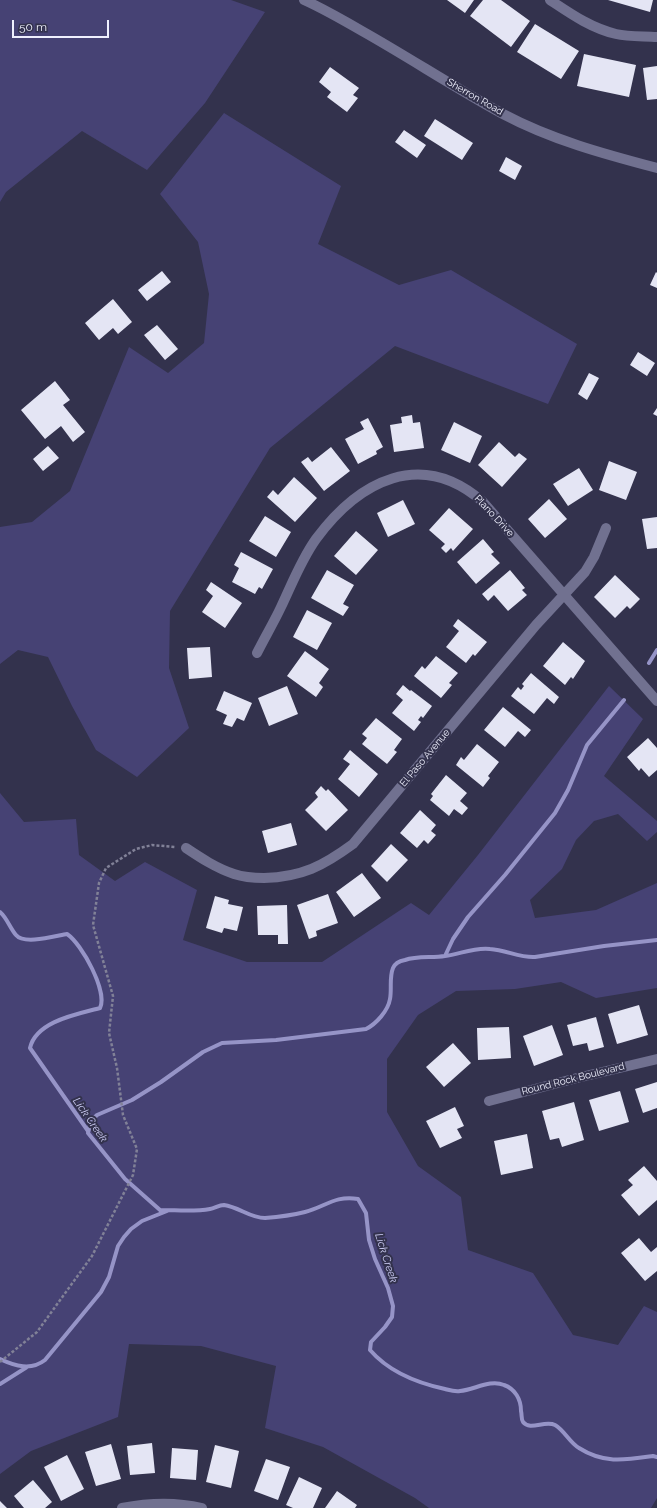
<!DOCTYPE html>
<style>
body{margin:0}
#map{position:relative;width:657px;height:1508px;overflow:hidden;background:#33324d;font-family:Raleway,sans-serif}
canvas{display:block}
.scale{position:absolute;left:12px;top:20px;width:97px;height:18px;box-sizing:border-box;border:2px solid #eff0fe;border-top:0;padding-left:5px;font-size:12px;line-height:14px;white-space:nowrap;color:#eff0fe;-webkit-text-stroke:3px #33324d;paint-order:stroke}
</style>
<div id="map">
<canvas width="657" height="1508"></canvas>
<div class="scale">50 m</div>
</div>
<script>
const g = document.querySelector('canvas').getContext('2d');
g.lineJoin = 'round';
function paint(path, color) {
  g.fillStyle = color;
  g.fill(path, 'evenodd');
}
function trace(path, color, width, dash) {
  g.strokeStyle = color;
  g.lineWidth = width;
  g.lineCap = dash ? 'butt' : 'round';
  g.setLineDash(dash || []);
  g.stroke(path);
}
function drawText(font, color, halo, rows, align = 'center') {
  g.font = font + ' Raleway,sans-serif';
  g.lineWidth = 4;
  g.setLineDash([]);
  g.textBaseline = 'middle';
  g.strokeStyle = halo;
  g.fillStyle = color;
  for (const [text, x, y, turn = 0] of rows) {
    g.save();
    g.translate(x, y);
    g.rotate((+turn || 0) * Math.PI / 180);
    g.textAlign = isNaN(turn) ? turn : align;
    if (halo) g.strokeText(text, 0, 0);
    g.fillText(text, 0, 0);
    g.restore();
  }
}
const green = new Path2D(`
 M0 0H231L265 12 205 103 147 170 82 131 6 192 0 202Z
 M224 113 341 186 318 244 399 285 451 270 577 344 548 404 395 346 270 448 170 611 169 668 189 728 137 777 96 750 72 706 48 657 18 650 0 664V527L32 522 70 491 129 347 168 373 204 343 209 294 198 242 160 194Z
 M609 686 643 719 604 776 657 821V832L647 841 618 814 594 821 576 840 562 869 530 900 535 918 596 910 657 883V988L596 998 561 982 515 989 456 991 418 1015 387 1059V1112L418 1166 461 1197 468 1250 533 1273 573 1335 618 1345 644 1306 657 1312V1498L651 1508H429L415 1498 323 1447 265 1428 276 1366 201 1346 129 1344 118 1417 31 1451 0 1474V793L24 822 76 819 79 855 115 881 145 862 197 890 183 940 247 962H322L411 903 429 915 478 855Z`);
const stream = new Path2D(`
 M649 663 657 650
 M0 912C7 918 10 928 16 935 24 945 55 936 67 934 82 944 108 992 100 1008 78 1014 36 1021 30 1048L88 1131
 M657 940 604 946 535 957C520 958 506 950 490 949 475 947 460 954 445 956 432 958 417 956 405 960 400 961 395 963 393 968 389 978 392 989 390 999 388 1011 376 1024 366 1029L276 1040 222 1043 203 1052 161 1082 132 1100 97 1115 91 1121 88 1133 125 1179 160 1210C177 1210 194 1212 210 1209 215 1208 219 1205 224 1205 239 1207 250 1218 265 1218 278 1217 293 1215 305 1212 325 1207 335 1195 358 1199L366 1213 369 1240 375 1259 388 1288 393 1306 392 1317 385 1327 371 1342 370 1350C389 1372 417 1383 445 1389 449 1390 455 1392 460 1391 474 1390 490 1379 504 1385 515 1389 521 1399 521 1411 522 1415 521 1419 523 1422 530 1431 545 1420 555 1425 564 1430 570 1443 579 1448 604 1464 625 1460 653 1456L657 1457
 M445 956 453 939 468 917 505 875 555 813 568 790 587 745 624 700
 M0 1359C15 1366 31 1371 45 1360L101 1292 109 1277 118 1246 124 1237 131 1229 142 1221 167 1211
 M0 1384 27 1367`);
const building = new Path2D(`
 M447 0H474L465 13Z
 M483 0H501L530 21 511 47 470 16Z
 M608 0H653L650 12Z
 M535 24 579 51 561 79 517 52Z
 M584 54 636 65 629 97 577 86Z
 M657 66V99L647 100 643 68Z
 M330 67 359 88 353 95 358 98 347 112 327 97 331 92 319 82Z
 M435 119 473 143 462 160 424 136Z
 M404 130 426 145 417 158 395 142Z
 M506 157 522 166 515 180 499 171Z
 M162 271 171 282 147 301 138 290Z
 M656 272 657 273V288L650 285Z
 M113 299 132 322 118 334 113 328 99 340 85 323Z
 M157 325 178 349 165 360 144 335Z
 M638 352 655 363 647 376 630 365Z
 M589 373 599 378 587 400 578 394Z
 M55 381 70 400 63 405 85 432 73 442 61 426 45 439 21 410Z
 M657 408V416L653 414Z
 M412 415 413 423 420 422 424 448 394 452 390 425 402 423 401 417Z
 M368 418 383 447 376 451 377 454 358 464 345 439 364 429 360 422Z
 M454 422 482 436 470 463 441 450Z
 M499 442 515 457 519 453 527 459 502 487 478 465Z
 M48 446 59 458 43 471 33 459Z
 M331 447 350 471 324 491 301 462 308 457 312 462Z
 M609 461 637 472 626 500 599 490Z
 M579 468 593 490 568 506 553 484Z
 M294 477 317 498 295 522 267 497 273 490 278 495Z
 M549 499 567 519 545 538 528 519Z
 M403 500 415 524 388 537 377 513Z
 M449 508 473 529 453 551 451 548 446 553 441 548 445 544 429 530Z
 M265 516 291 532 276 557 249 541Z
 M657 517V548L647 549 642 519Z
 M356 531 378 550 356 575 334 556Z
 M483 539 494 552 491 554 500 563 476 584 457 562Z
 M241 552 273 569 262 589 259 587 255 594 232 582 239 568 234 565Z
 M327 570 354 585 343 604 349 607 343 616 311 598Z
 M510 570 525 588 522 590 527 595 508 611 494 595 488 601 482 594Z
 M615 575 640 599 630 609 627 606 615 618 594 597Z
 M211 582 242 603 225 628 202 612 213 596 206 590Z
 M307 610 332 623 317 650 293 637Z
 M458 619 487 642 475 656 473 654 466 663 446 647 459 631 453 626Z
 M563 642 585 661 573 679 571 677 565 685 543 666Z
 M210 647 212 677 189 679 187 648Z
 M305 651 329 669 319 683 323 687 316 697 287 676Z
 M436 656 458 673 449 683 452 685 441 698 414 676 422 666 425 669Z
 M531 673 559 697 554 704 547 698 534 714 511 696 518 687 521 690 524 686 522 684Z
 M403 685 410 691 411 690 432 706 423 718 421 716 418 720 421 722 414 731 392 713 403 700 396 694Z
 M287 686 298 714 269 726 258 698Z
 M224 691 252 703 244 721 237 718 232 727 223 724 227 715 216 710Z
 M503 707 531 730 525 737 518 731 505 747 484 730Z
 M376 718 402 739 394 750 397 752 387 764 362 744 367 738 362 734Z
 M648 738 657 748V770L649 777 641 768 639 771 627 757Z
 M477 744 499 762 488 776 490 778 483 787 456 765 461 757 464 760Z
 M350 750 378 774 359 797 338 779 350 764 343 759Z
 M446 775 467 793 460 801 468 808 462 815 454 809 449 816 430 800 433 796 431 794Z
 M321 786 326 791 328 789 348 810 326 831 305 810 318 797 315 793Z
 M420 810 436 825 431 831 436 835 428 844 424 840 417 848 400 833Z
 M291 823 297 845 268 853 262 831Z
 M391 844 408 860 387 882 371 866Z
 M362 873 381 898 354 917 336 892Z
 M328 894 338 923 316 931 317 936 309 939 297 905Z
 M215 896 229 900 228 904 243 907 237 931 224 928 222 933 206 928Z
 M287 905 288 944H278V935H258L257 906Z
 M639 1005 648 1035 617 1044 608 1014Z
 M596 1017 604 1047 589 1051 587 1043 573 1046 567 1025Z
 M552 1025 563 1055 534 1066 523 1036Z
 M509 1027 511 1058 478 1060 477 1028Z
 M453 1043 471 1063 444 1087 426 1067Z
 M657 1082V1108L643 1113 635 1089Z
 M620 1091 629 1122 599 1131 589 1100Z
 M574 1102 584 1140 562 1147 559 1138 550 1140 542 1111Z
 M455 1107 464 1126 457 1129 462 1138 440 1148 426 1121Z
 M527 1134 533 1168 501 1175 494 1141Z
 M644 1166 657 1181V1200L639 1216 621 1195 633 1185 628 1180Z
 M639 1238 651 1252 657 1247V1271L645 1281 621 1253Z
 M152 1443 155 1473 130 1475 127 1446Z
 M111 1444 121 1479 96 1486 85 1452Z
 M215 1445 239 1451 231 1488 206 1482Z
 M172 1448 198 1450 196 1480 170 1478Z
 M67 1455 84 1489 61 1501 44 1467Z
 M266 1459 290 1467 278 1500 254 1491Z
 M299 1477 322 1488 313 1508H293L286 1505Z
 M33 1480 52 1502 45 1508H24L14 1496Z
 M337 1491 357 1505 355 1508H325Z
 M0 1501 7 1508H0Z`);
const path = new Path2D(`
 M0 1362 37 1332 92 1256 133 1175 137 1149 123 1115 117 1068 109 1033 113 996 93 925 99 883 106 868 136 849 152 845 175 847`);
const minor = new Path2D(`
 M550 0C571 14 591 28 616 34 629 37 644 36 657 37
 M257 653C265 637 274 622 281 607 292 584 301 560 316 539 359 481 421 448 483 502L657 701
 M186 848C201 858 216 868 234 874 243 877 255 878 264 878 302 877 323 866 353 844L536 625 585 572 594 557 606 528
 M489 1101 577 1078 657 1059
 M122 1508C147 1503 177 1502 202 1508`);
const secondary = new Path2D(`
 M304 0C324 9 343 20 362 31 410 58 455 88 503 114 552 140 604 154 657 168`);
const streetNames = [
 ["Sherron Road",475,97,30],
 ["Plano Drive",494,516,47],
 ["El Paso Avenue",425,758,-50],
 ["Round Rock Boulevard",573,1079,-14]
];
const waterNames = [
 ["Lick Creek",90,1120,55],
 ["Lick Creek",386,1258,72]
];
paint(green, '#464274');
trace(stream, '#9694c7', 4);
paint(building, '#e4e5f4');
trace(path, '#818197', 2.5, [3, 2]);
trace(minor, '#717190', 10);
trace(secondary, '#717190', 10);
drawText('10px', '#eff0fe', '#33324d', streetNames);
drawText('italic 11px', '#cacaf1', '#33324d', waterNames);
</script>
